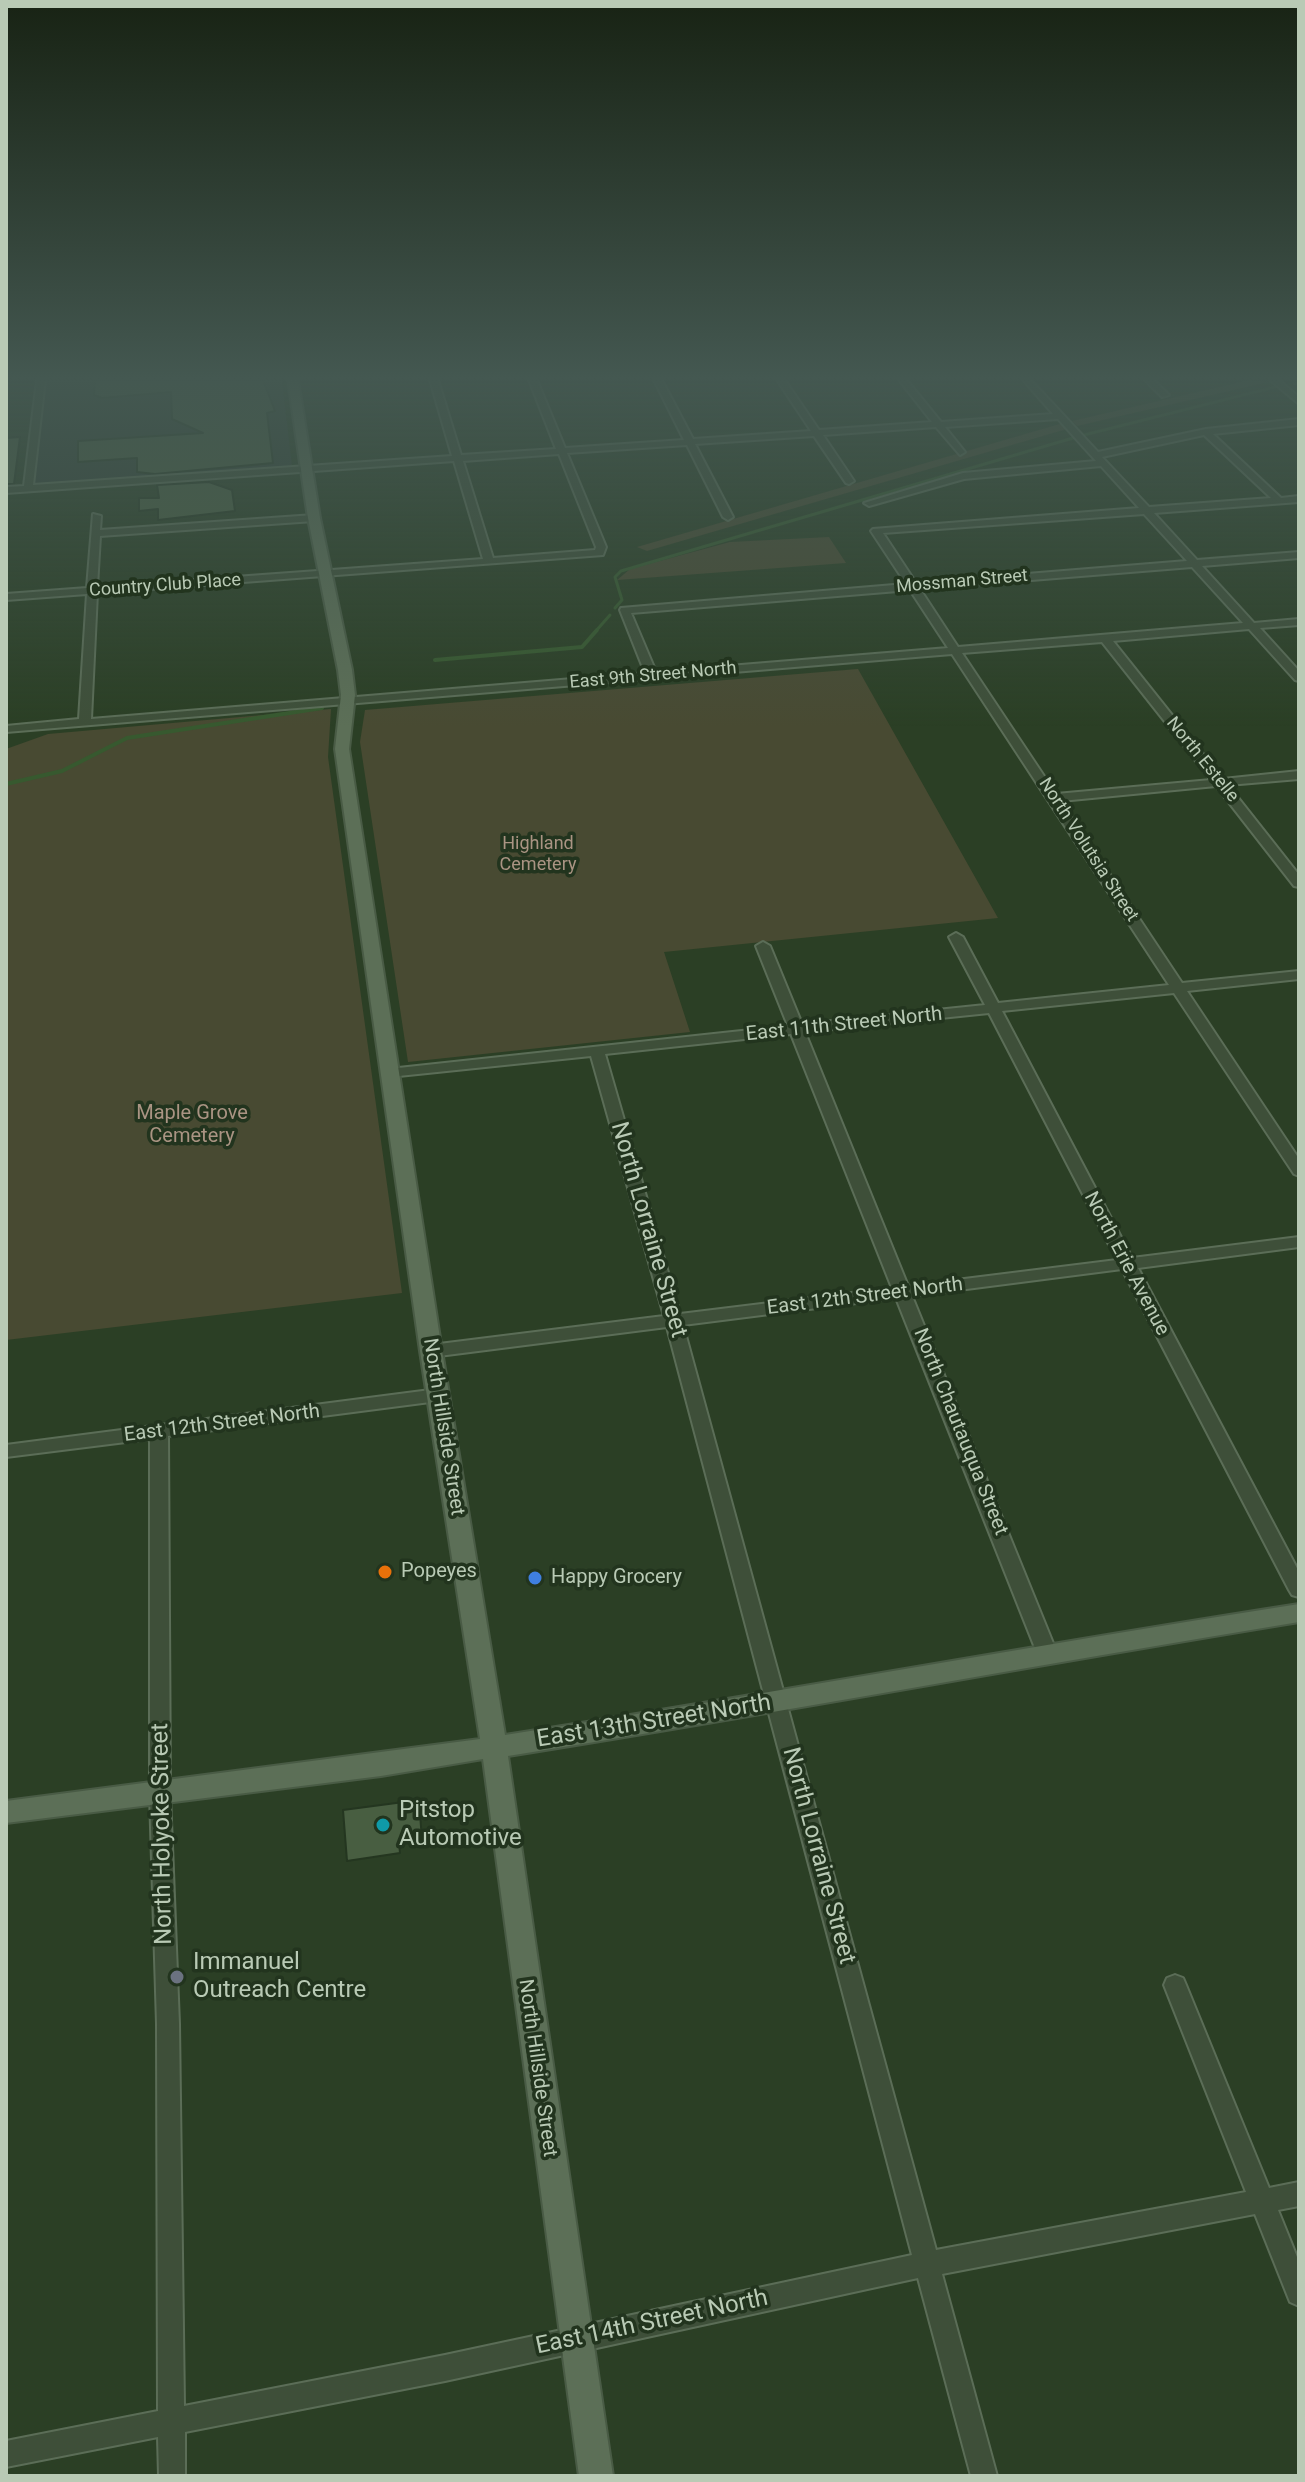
<!DOCTYPE html>
<style>
body{margin:0}
#map{position:relative;width:1305px;height:2482px;overflow:hidden;background:#2b3f25;font-family:Roboto,sans-serif}
canvas{display:block}
.frame{position:absolute;inset:0;border:8px solid #b9cab5;pointer-events:none}
</style>
<div id="map">
<canvas width="1305" height="2482"></canvas>
<div class="frame"></div>
</div>
<script>
const g = document.querySelector('canvas').getContext('2d');
g.lineJoin = 'round';
function paint(path, color) {
  g.fillStyle = color;
  g.fill(path, 'evenodd');
}
function trace(path, color, width, dash) {
  g.strokeStyle = color;
  g.lineWidth = width;
  g.lineCap = dash ? 'butt' : 'round';
  g.setLineDash(dash || []);
  g.stroke(path);
}
function drawText(font, color, halo, rows, align = 'center') {
  g.font = font + ' Roboto,sans-serif';
  g.lineWidth = 7;
  g.setLineDash([]);
  g.textBaseline = 'middle';
  g.strokeStyle = halo;
  g.fillStyle = color;
  for (const [text, x, y, turn = 0] of rows) {
    g.save();
    g.translate(x, y);
    g.rotate((+turn || 0) * Math.PI / 180);
    g.textAlign = isNaN(turn) ? turn : align;
    if (halo) g.strokeText(text, 0, 0);
    g.fillText(text, 0, 0);
    g.restore();
  }
}
const medical = new Path2D(`
 M48 380H282L292 466 23 485 36 382Z`);
const green = new Path2D(`
 M1249 380 1269 382 1077 426 1072 421Z
 M1063 423 1067 429 647 551 637 547Z
 M829 537 846 563 617 580 630 569 730 542Z
 M858 669 998 918 664 952 690 1032 408 1062 360 742 365 710Z
 M331 709 328 757 402 1293 6 1340V749L48 734Z`);
const streamFar1 = new Path2D(`
 M1294 384 1299 383
 M1084 435 1275 387
 M615 608 622 600 615 577 621 571 1073 438
 M595 632 610 615`);
const stream = new Path2D(`
 M435 660 582 647 597 630
 M6 784 62 771 127 738 322 708`);
const building = new Path2D(`
 M95 380H263L275 411 267 413 273 463 155 474 137 472V458L78 462V441L203 433 172 419 171 392 102 398 94 395Z
 M20 437 14 484H6V438Z
 M209 482 232 490 235 511 158 520V509L139 511V498H159L157 485Z
 M419 1800 422 1840 399 1843 400 1853 347 1861 343 1810Z`);
const minor = new Path2D(`
 M37 380H45L33 485 452 456 430 380H438L461 455 556 449 529 380H537L565 448 684 440 654 380H662L693 439 811 431 777 380H785L819 430 932 422 899 380H907L941 422 1053 414 1023 380H1031L1098 452 1206 429 1299 419V425L1213 434 1281 498 1299 496V502L1154 513 1197 560 1299 552V558L1202 566 1254 623 1299 619V625L1260 628 1299 671V681L1295 680 1249 629 1113 641 1223 779 1299 771V779L1228 785 1299 875V887L1294 886 1216 786 1061 801 1182 983 1299 971V979L1187 991 1299 1159V1176L1294 1174 1174 993 1002 1011 1132 1258 1299 1237V1247L1138 1268 1299 1572V1597L1292 1595 1289 1590 1122 1269 912 1296 1057 1653 1054 1658 1047 1661 1040 1658 1037 1653 896 1298 683 1325 936 2250 1246 2192 1164 1985 1167 1978 1175 1975 1183 1978 1186 1985 1269 2188 1299 2182V2206L1278 2210 1299 2262V2306L1290 2302 1255 2214 942 2274 997 2476H971L918 2278 445 2381 185 2432V2476H159L158 2437 6 2467V2441L158 2411 157 2024 150 1795V1439L6 1457V1445L438 1389 444 1391 447 1395 444 1399 438 1401 168 1436 170 1795 179 2024 184 2406 445 2355 912 2255 667 1327 431 1357 423 1351 431 1345 664 1316 591 1056 389 1077 382 1073 389 1069 788 1026 756 946 763 942 770 946 802 1024 985 1005 949 937 956 933 963 937 998 1003 1169 985 952 654 6 732V726L79 719 87 594 6 600V594L87 588 93 514 101 516 100 530 314 515 319 518 314 521 100 536 97 587 483 559 454 461 6 493V487L24 486ZM1058 419 1096 461 963 473 864 503 869 506 964 479 1101 466 1139 508 873 529 871 531 906 584 621 608 620 610 645 673 91 719 97 593 603 555 606 547 567 453 687 445 723 517 728 520 733 517 695 444 814 436 846 483 849 484 854 481 823 435 936 427 960 455 965 452 945 427ZM1204 435 1271 498 1149 507 1102 457ZM559 454 596 547 595 550 493 558 463 461ZM1144 514 1187 561 916 583 883 533ZM1192 567 1243 623 958 647 920 589ZM910 590 948 648 656 672 631 613ZM1102 642 1211 780 1056 794 962 653ZM989 1013 1117 1260 908 1286 805 1032ZM791 1034 892 1288 680 1314 605 1054Z
 M1145 380H1154L1169 395 1162 397Z
 M1270 380H1279L1299 397V404Z`);
const major = new Path2D(`
 M288 380H298L320 518 352 670 355 695 349 749 442 1351 505 1735C770 1694 1034 1645 1299 1604V1622C1035 1665 772 1714 508 1756L613 2476H579L483 1759 381 1776 6 1823V1801L480 1739 420 1351 335 749 341 695 338 670 308 518Z`);
const markers = [
 [385,1572,8,"#e8710a"],
 [535,1578,8,"#3f7fe0"],
 [383,1825,8,"#0f9aa8"],
 [177,1977,8,"#6b7280"]
];
const farStreetnames = [
 ["Mossman Street",962,582,-5],
 ["Country Club Place",165,586,-4],
 ["East 9th Street North",653,676,-5],
 ["North Estelle",1202,760,51],
 ["North Volutsia Street",1088,850,57]
];
const farParknames = [
 ["Highland",538,844],
 ["Cemetery",538,865]
];
const streetNames = [
 ["East 11th Street North",844,1025,-6],
 ["North Erie Avenue",1126,1264,62],
 ["East 12th Street North",865,1297,-7],
 ["East 12th Street North",222,1424,-7],
 ["North Hillside Street",443,1427,81],
 ["North Chautauqua Street",960,1432,68],
 ["North Hillside Street",537,2068,82]
];
const parkNames = [
 ["Maple Grove",192,1114],
 ["Cemetery",192,1137]
];
const poiNames = [
 ["Popeyes",401,1572],
 ["Happy Grocery",551,1578]
];
const nearStreetnames = [
 ["North Lorraine Street",648,1230,74],
 ["East 13th Street North",654,1722,-9],
 ["North Holyoke Street",163,1834,-91],
 ["North Lorraine Street",818,1856,75],
 ["East 14th Street North",652,2323,-12]
];
const nearPoinames = [
 ["Pitstop",399,1811],
 ["Automotive",399,1839],
 ["Immanuel",193,1963],
 ["Outreach Centre",193,1991]
];
paint(medical, '#314036');
paint(green, '#484a32');
trace(streamFar1, '#37592f', 3);
trace(stream, '#37592f', 4);
paint(building, '#485e41');
trace(building, '#243620', 2);
trace(minor, '#5b6d57', 4);
trace(major, '#495b45', 4);
paint(minor, '#3e4f39');
paint(major, '#5c6f57');
const sky = g.createLinearGradient(0, 0, 0, 727);
sky.addColorStop(0, '#182314');
sky.addColorStop(0.52, '#445851');
sky.addColorStop(1, '#44585100');
g.fillStyle = sky;
g.fillRect(0, 0, 1305, 727);
for (const [x, y, r, color] of markers) {
  const dot = new Path2D();
  dot.arc(x, y, r, 0, 2 * Math.PI);
  g.fillStyle = color;
  g.fill(dot);
  trace(dot, '#22341e', 3);
}
drawText('18px', '#b9cab5', '#22341e', farStreetnames);
drawText('18px', '#aa9483', '#22341e', farParknames);
drawText('20px', '#b9cab5', '#22341e', streetNames);
drawText('20px', '#aa9483', '#22341e', parkNames);
drawText('20px', '#b9cab5', '#22341e', poiNames, 'left');
drawText('24px', '#b9cab5', '#22341e', nearStreetnames);
drawText('24px', '#b9cab5', '#22341e', nearPoinames, 'left');
</script>
